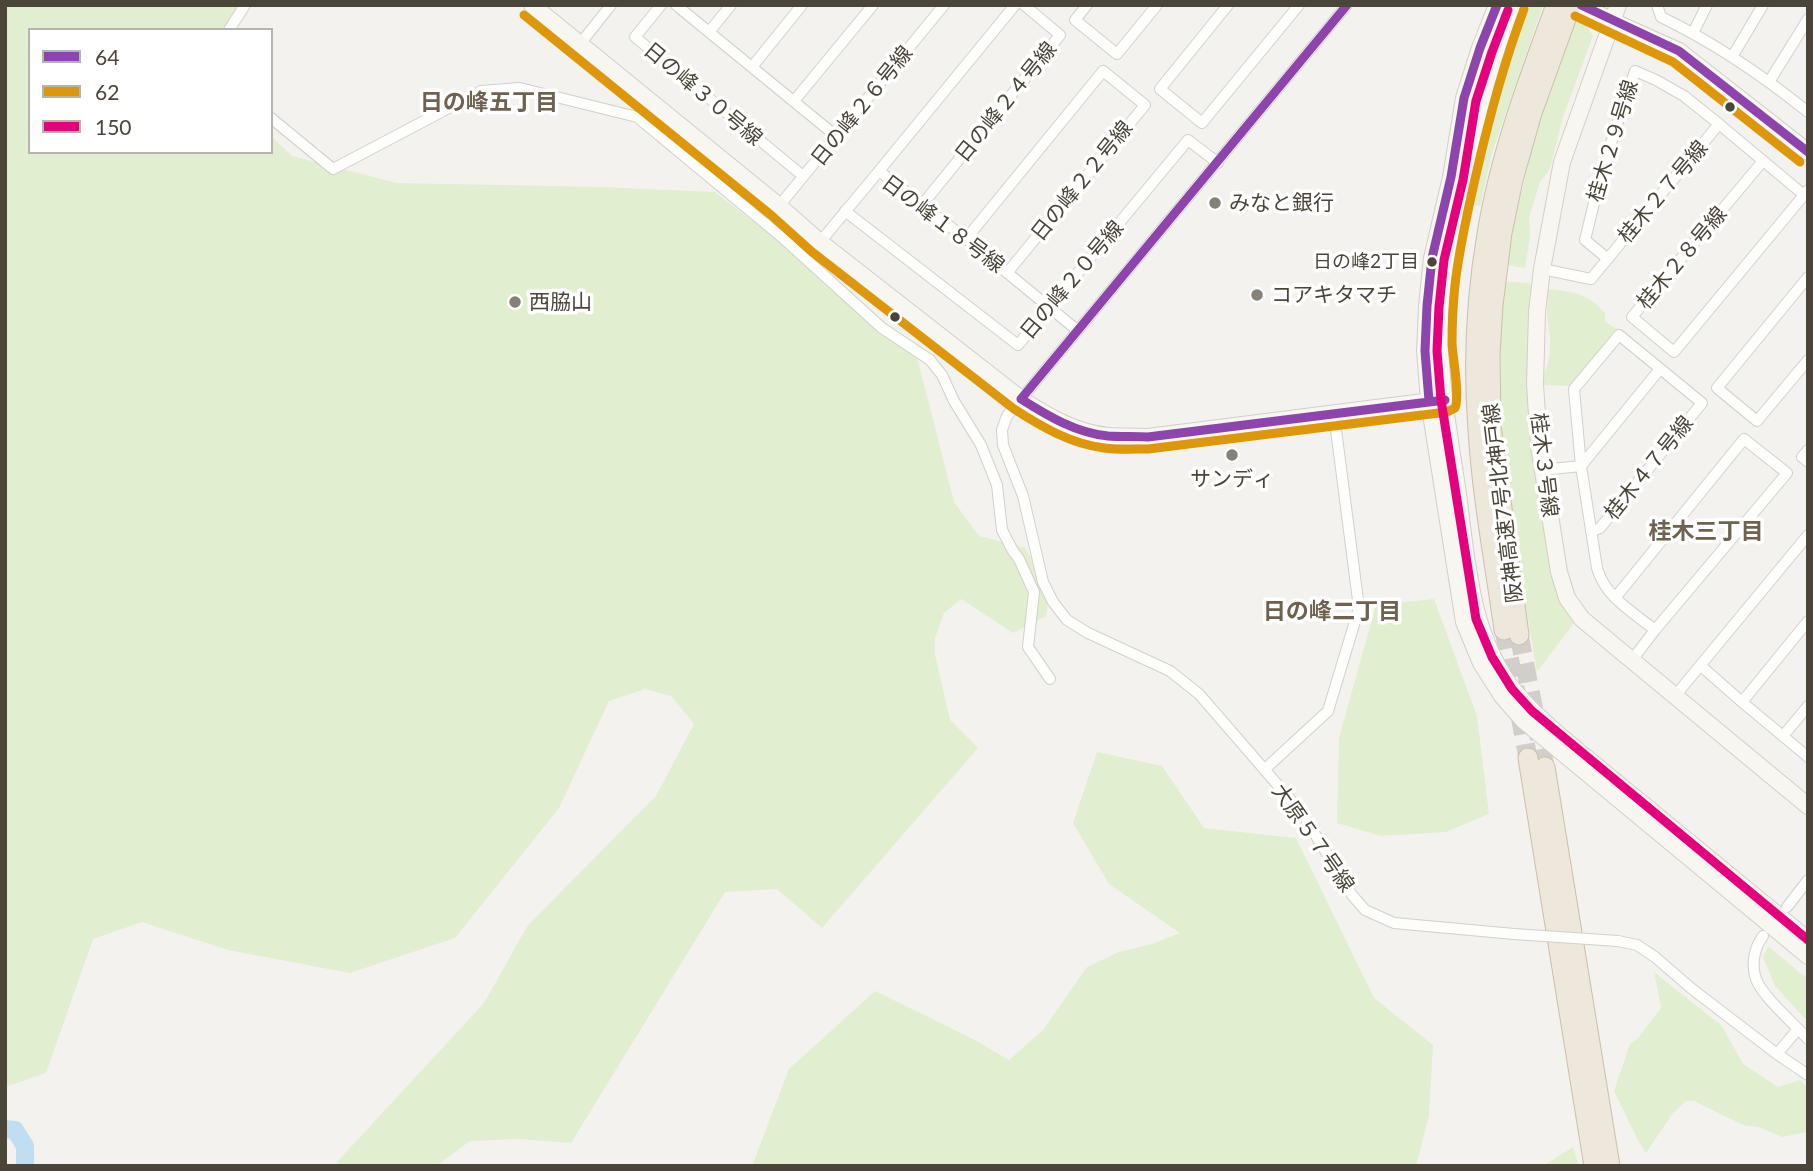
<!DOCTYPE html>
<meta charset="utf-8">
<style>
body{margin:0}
#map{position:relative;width:1813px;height:1171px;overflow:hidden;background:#f4f2ee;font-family:Lato,sans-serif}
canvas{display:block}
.frame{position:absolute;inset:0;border:7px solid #4b4439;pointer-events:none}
.legend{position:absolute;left:28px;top:28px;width:245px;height:126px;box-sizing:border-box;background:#fff;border:2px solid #b7b4b0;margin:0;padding:9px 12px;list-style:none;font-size:21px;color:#4b4439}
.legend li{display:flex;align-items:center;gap:14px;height:35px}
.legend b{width:35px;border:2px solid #b7b4b0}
</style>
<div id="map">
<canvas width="1813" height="1171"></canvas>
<div class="frame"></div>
<ul class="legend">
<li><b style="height:9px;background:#8e44ad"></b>64</li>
<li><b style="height:9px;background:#dd9709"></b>62</li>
<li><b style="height:9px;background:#e5007d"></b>150</li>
</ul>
</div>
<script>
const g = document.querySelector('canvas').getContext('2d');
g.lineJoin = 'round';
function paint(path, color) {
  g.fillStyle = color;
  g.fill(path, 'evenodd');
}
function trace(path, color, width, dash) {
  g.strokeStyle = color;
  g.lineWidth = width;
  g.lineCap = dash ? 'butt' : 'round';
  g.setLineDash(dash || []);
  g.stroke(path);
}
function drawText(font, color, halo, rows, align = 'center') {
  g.font = font + ' Lato,"Noto Sans JP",sans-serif';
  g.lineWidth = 7;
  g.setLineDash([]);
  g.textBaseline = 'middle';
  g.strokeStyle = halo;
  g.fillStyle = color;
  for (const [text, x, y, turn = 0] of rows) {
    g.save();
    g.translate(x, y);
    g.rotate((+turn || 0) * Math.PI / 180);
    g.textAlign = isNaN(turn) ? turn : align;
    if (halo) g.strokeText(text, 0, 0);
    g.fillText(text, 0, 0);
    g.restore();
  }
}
const green = new Path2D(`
 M5 5H237L234 30H30V152H271V136L292 156 397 183 600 187 715 192 914 345 954 502 979 536 1025 548 1050 591 1046 616 1013 633 961 599 944 613 935 638V655L950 720 978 748 822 928 777 889 725 892 571 1143 517 1139 470 1141 436 1166H341L337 1162 484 1003 528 925 656 796 694 724 671 696 645 689 609 701 559 808 455 938 350 973 228 950 142 922 93 939 46 1073 5 1087Z
 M1537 5H1543L1492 153 1480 206 1471 204 1506 65 1527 8Z
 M1574 21 1586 25 1593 36 1563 117 1550 169 1540 182 1529 218 1530 236 1525 268 1507 265 1514 224 1538 125Z
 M1503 281 1529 283 1532 286 1560 601 1574 623 1537 672 1504 476 1497 386Z
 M1548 289C1574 292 1587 293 1605 313V322L1617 329 1570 386 1544 385V376L1550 355V338L1547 314Z
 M1434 599 1477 716 1489 814 1446 832 1381 836 1337 823 1339 738 1376 605Z
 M1097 752 1162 766 1204 828 1296 838 1374 998 1433 1045 1429 1116 1416 1166H752L789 1069 875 991 971 1038 1009 1060 1043 1030 1087 967 1119 952 1152 944 1180 933 1109 884 1073 823Z
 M1768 946 1801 974 1808 977V1022L1775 986 1763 957Z
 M1654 972 1722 1026 1743 1064 1778 1087 1800 1080 1808 1088V1132L1782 1137 1759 1127 1743 1125 1694 1101H1686L1673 1113 1646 1153 1638 1140 1614 1091 1630 1044 1637 1039 1661 1008Z
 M1573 1147 1579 1166H1543Z`);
const river = new Path2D(`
 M5 1129 15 1130 25 1146V1166`);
const highwayTunnel = new Path2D(`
 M1504 630 1528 758
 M1519 635 1545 767`);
const street = new Path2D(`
 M661 5 635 37 803 176
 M676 5 836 136
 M1087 5 1075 20 1117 54 1157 5
 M1228 5 1160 89 1202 123 1299 5
 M1347 5 1007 416 1002 430 1003 445 1023 496 1043 582 1053 602 1067 620 1088 633 1170 671 1199 694 1302 813 1352 895 1365 910 1394 923 1514 934
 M1657 5 1661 17C1713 42 1762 75 1808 112
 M229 30 245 5
 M709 32 731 5
 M1693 33 1707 5
 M580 44 611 5
 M1732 57 1763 5
 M752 67 802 5
 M1769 82 1808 19
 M794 101 873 5
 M271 118 333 169 481 91 520 88 637 117 784 239 882 328 930 360 942 375 954 401 981 445 997 485 1002 530 1013 551 1019 559 1034 592 1028 647 1050 679
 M1763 161 1632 317 1674 352 1804 195
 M879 171 1015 5
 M922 205 1060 35 1024 5
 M779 206 944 5
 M845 211 1018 345 1188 140 1218 163
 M966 239 1103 71 1145 105 1007 273
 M820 242 879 171 966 239 1077 330
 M1608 259 1585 240 1602 170 1635 71 1656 80 1684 96 1719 124
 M1542 269 1591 279 1719 124 1804 195 1808 190
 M1808 277 1717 388 1757 421 1808 360
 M1808 450 1802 457 1808 462
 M1581 466 1574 389 1619 335 1702 403 1600 528 1591 532
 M1581 466 1660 369
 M1542 470 1581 466 1597 568C1605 597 1633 612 1655 630L1632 660
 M1615 598 1744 439 1787 473 1655 630
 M1701 666 1742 702 1808 757
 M1675 696 1808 535
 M1742 702 1808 621
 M1783 736 1808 706
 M1265 769 1328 711 1359 608 1334 414
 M1787 907 1808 880
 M1763 936C1754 948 1751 965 1756 979 1762 996 1795 1025 1808 1039
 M1618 941 1637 945 1655 957 1692 989 1777 1054 1798 1029
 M1777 1054 1808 1075`);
const secondary = new Path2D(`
 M532 5 779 206 820 242 1021 399C1047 416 1076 433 1108 436 1121 437 1134 436 1148 437L1439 400
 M1497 5 1480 48 1464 98 1451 177 1432 258 1427 306 1425 351 1429 401 1464 622 1481 663 1502 696 1523 720 1808 956
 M1513 5C1489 63 1477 118 1463 178 1452 227 1441 275 1440 325 1439 382 1450 439 1458 494 1467 561 1470 631 1511 687 1525 705 1542 720 1560 736L1808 940
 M1618 5 1562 162 1542 269 1537 312 1535 384 1539 446 1559 572 1567 598 1582 619 1808 806
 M1583 6 1612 21 1679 51 1808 152`);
const highway = new Path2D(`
 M1504 630C1495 564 1482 497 1478 430 1473 365 1476 298 1487 234 1500 155 1528 80 1556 5
 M1519 635 1491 426 1490 355 1493 305 1502 233 1513 180 1532 113 1571 5
 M1528 758 1594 1166
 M1545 767 1610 1166`);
const streetBridge = new Path2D(`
 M1514 934 1618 941`);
const bus1 = new Path2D(`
 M1581 5 1679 51 1808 152
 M1021 399 1347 5
 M1021 399C1048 416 1076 433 1108 436 1122 437 1135 436 1148 437L1445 400
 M1429 401 1425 351 1427 306 1432 258 1451 177 1464 98 1480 48 1497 5`);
const bus2 = new Path2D(`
 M524 15 771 215 812 252 1014 409C1042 427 1071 444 1104 448 1119 450 1134 449 1148 449L1447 412 1455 408C1460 396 1453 359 1452 344 1452 324 1453 304 1455 285 1459 249 1467 214 1475 179 1488 122 1503 65 1524 9
 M1575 16 1673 62 1800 162`);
const bus3 = new Path2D(`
 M1508 10 1492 52 1476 101 1463 180 1444 260 1439 307 1437 351 1441 400 1476 619 1492 657 1512 689 1532 711 1808 940`);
const markers = [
 [1730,107,6,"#4b4439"],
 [1215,203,7,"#868178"],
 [1432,262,6,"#4b4439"],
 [1257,295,7,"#868178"],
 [515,302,7,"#868178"],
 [895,317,6,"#4b4439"],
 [1232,455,7,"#868178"]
];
const busNames = [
 ["日の峰2丁目",1419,262]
];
const streetNames = [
 ["日の峰３０号線",703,94,40],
 ["日の峰２４号線",1006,102,-51],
 ["日の峰２６号線",862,106,-51],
 ["桂木２９号線",1613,141,-73],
 ["日の峰２２号線",1082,181,-51],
 ["桂木２７号線",1663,192,-50],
 ["日の峰１８号線",943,224,37],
 ["桂木２８号線",1682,258,-50],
 ["日の峰２０号線",1072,280,-50],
 ["桂木３号線",1544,465,83],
 ["桂木４７号線",1649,468,-51],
 ["阪神高速7号北神戸線",1503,503,-97],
 ["大原５７号線",1313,838,55]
];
const poiNames = [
 ["みなと銀行",1229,203],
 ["コアキタマチ",1271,295],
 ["西脇山",529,302],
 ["サンディ",1232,479,"center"]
];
const neighbourhoodNames = [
 ["日の峰五丁目",489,103],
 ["桂木三丁目",1706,532],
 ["日の峰二丁目",1332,612]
];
paint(green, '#e1eecf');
trace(river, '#c0ddf1', 18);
trace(highwayTunnel, '#d2cfca', 19, [19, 10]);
trace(street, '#d2d0cb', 12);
trace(secondary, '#d3cfc5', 18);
trace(highway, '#ccbfa9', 21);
trace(street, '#fdfdfc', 10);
trace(secondary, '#f7f6f1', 16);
trace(highway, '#ede8db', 19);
trace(streetBridge, '#d2d0cb', 12, []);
trace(streetBridge, '#fdfdfc', 10);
trace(bus1, '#8e44ad', 9);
trace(bus2, '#dd9709', 9);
trace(bus3, '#e5007d', 9);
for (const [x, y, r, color] of markers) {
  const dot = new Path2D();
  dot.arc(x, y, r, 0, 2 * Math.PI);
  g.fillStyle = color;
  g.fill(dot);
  trace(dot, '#fff', 2.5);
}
drawText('19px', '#4b4439', '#fff', busNames, 'right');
drawText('21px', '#4b4439', '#fff', streetNames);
drawText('21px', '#4b4439', '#fff', poiNames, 'left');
drawText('bold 23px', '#6e6250', '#fff', neighbourhoodNames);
</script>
